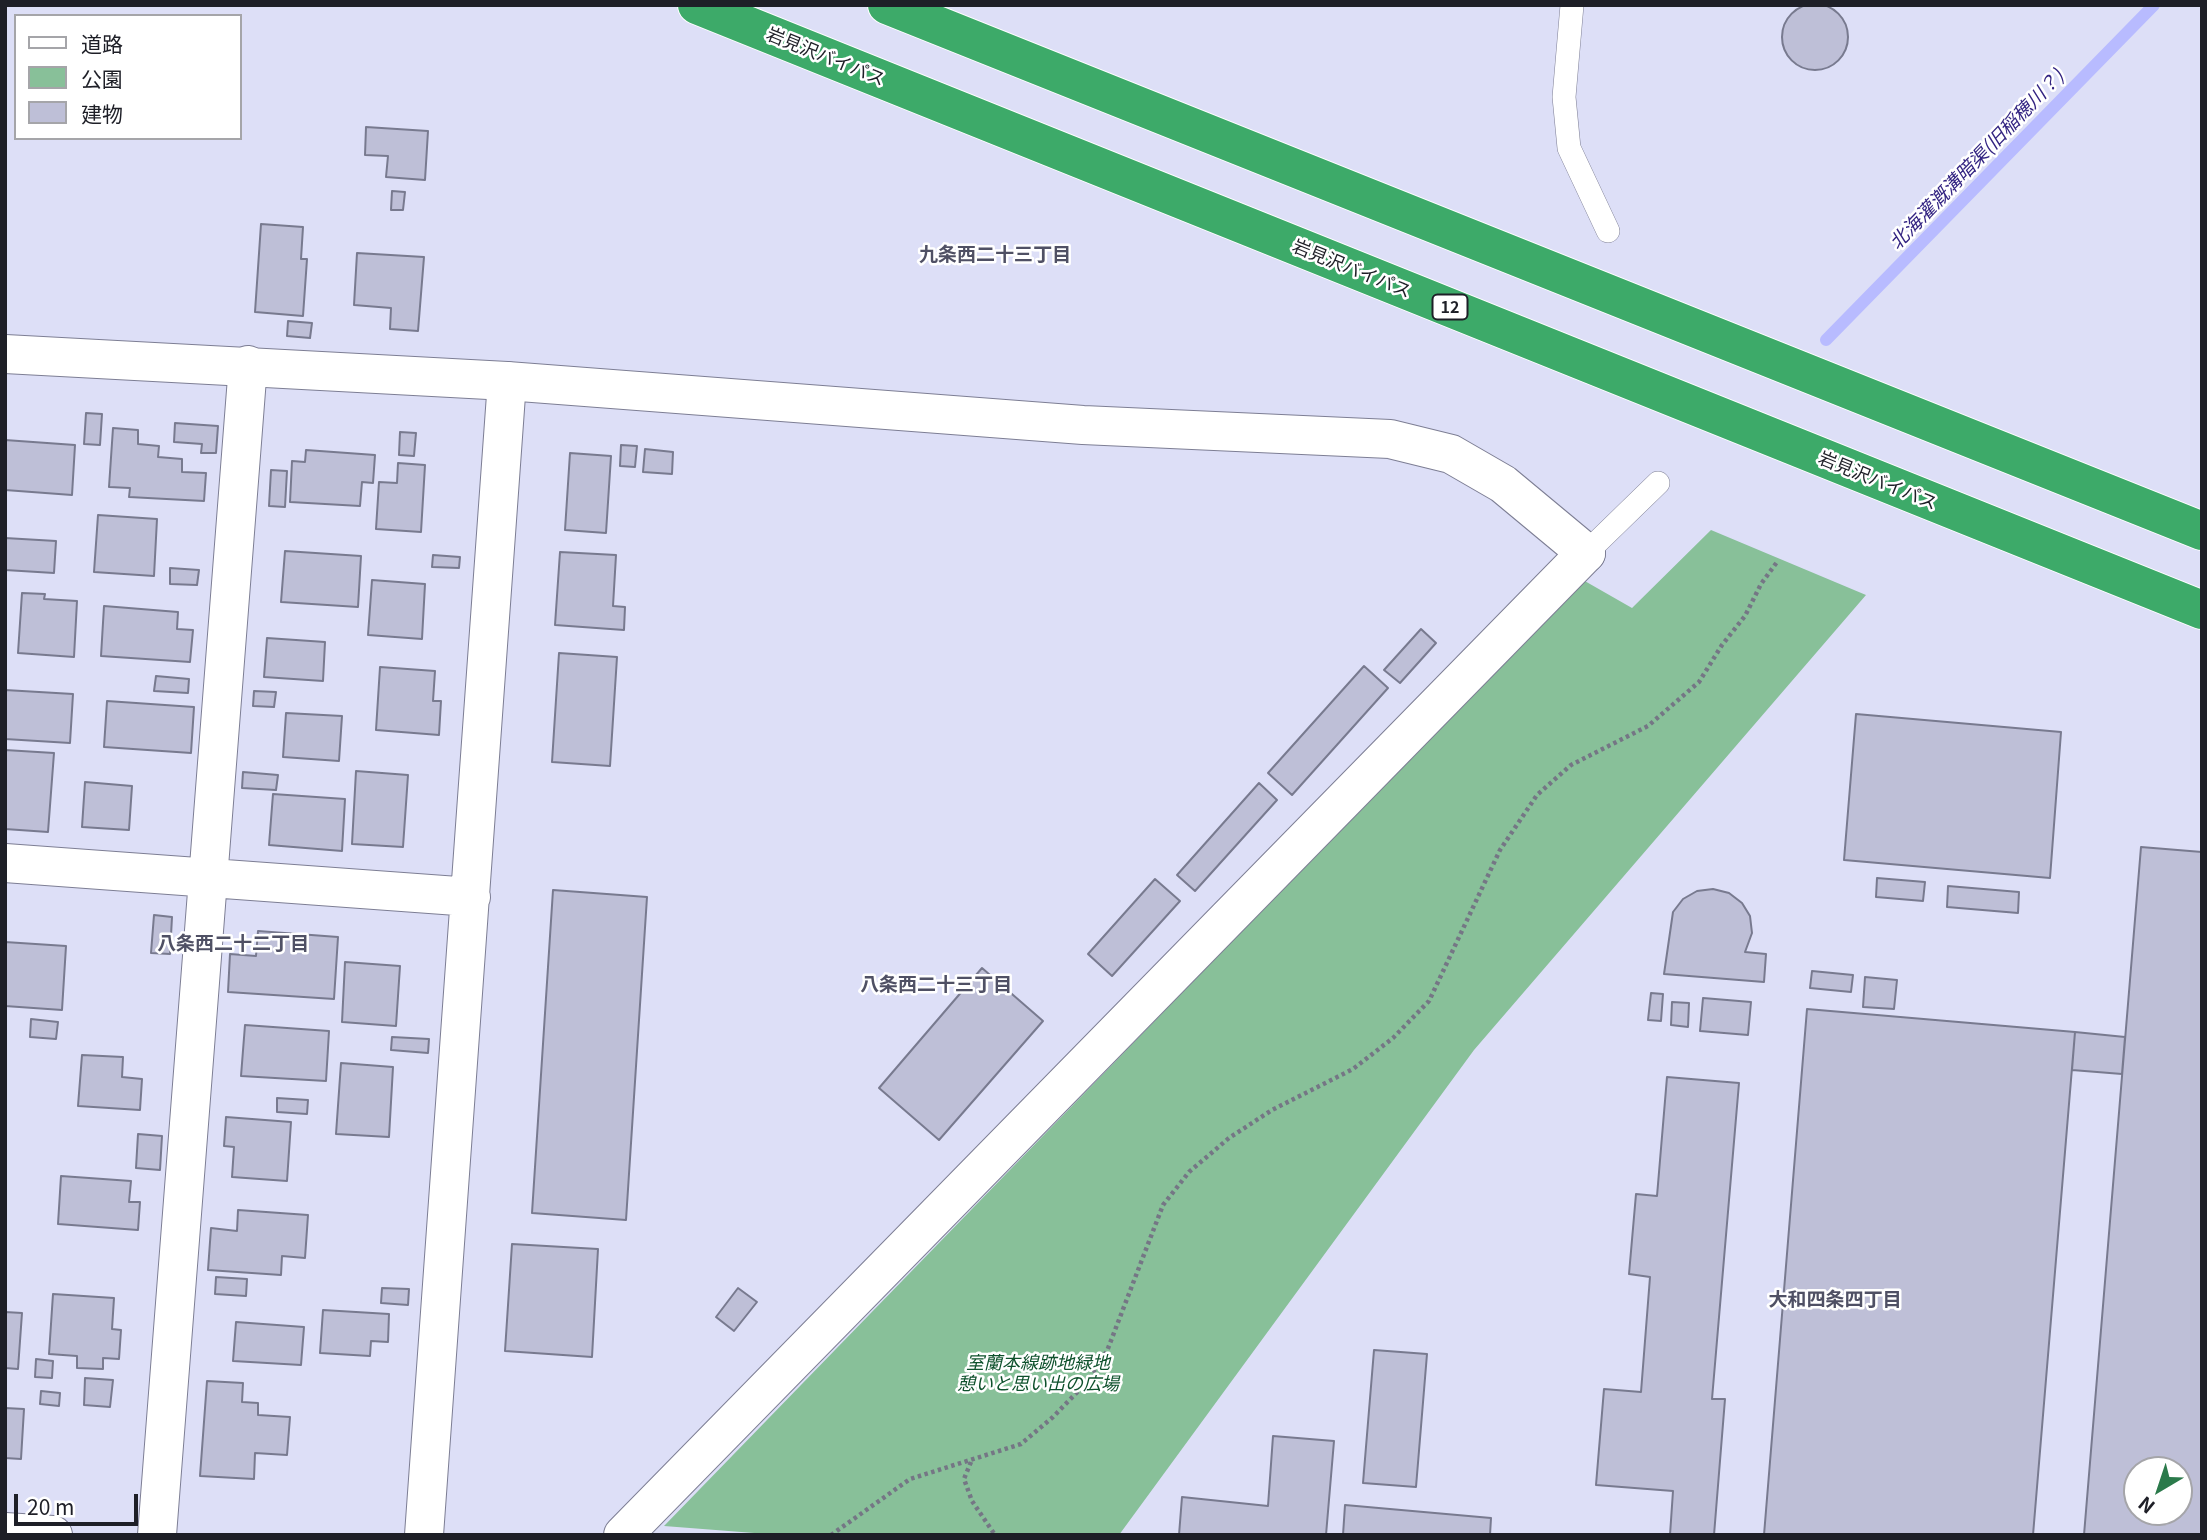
<!DOCTYPE html>
<meta charset="utf-8">
<style>
body{margin:0}
#map{position:relative;width:2207px;height:1540px;overflow:hidden;background:#dddff7;font-family:Georgia,"Noto Sans JP",serif}
canvas{display:block}
.frame{position:absolute;inset:0;border:7px solid #1e1f27;pointer-events:none}
.legend{position:absolute;left:14px;top:14px;width:228px;height:126px;box-sizing:border-box;background:#fff;border:2px solid #a5a5a9;margin:0;padding:9px 12px;list-style:none;font-size:21px;color:#1e1f27}
.legend li{display:flex;align-items:center;gap:14px;height:35px}
.legend b{width:35px;border:2px solid #a5a5a9}
.north{position:absolute;left:2123px;top:1456px;width:70px;height:70px;box-sizing:border-box;background:#fff;border:2px solid #a5a5a9;border-radius:50%;rotate:219deg;font-size:19px;font-weight:700;line-height:28px;text-align:center;color:#1e1f27}
.north::after{content:'';display:block;margin:auto;width:24px;height:32px;background:#2b7a4b;clip-path:polygon(50% 0,100% 100%,50% 72%,0 100%)}
.scale{position:absolute;left:14px;top:1494px;width:124px;height:32px;box-sizing:border-box;border:4px solid #1e1f27;border-top:0;padding-left:9px;font-size:21px;line-height:24px;white-space:nowrap;color:#1e1f27;-webkit-text-stroke:5px #fff;paint-order:stroke}
</style>
<div id="map">
<canvas width="2207" height="1540"></canvas>
<div class="frame"></div>
<ul class="legend">
<li><b style="height:9px;background:#fff"></b>道路</li>
<li><b style="height:19px;background:#88c099"></b>公園</li>
<li><b style="height:19px;background:#bebfd7"></b>建物</li>
</ul>
<div class="north">N</div>
<div class="scale">20 m</div>
</div>
<script>
const g = document.querySelector('canvas').getContext('2d');
g.lineJoin = 'round';
function paint(path, color) {
  g.fillStyle = color;
  g.fill(path, 'evenodd');
}
function trace(path, color, width, dash) {
  g.strokeStyle = color;
  g.lineWidth = width;
  g.lineCap = dash ? 'butt' : 'round';
  g.setLineDash(dash || []);
  g.stroke(path);
}
function drawText(font, color, halo, rows, align = 'center') {
  g.font = font + ' Georgia,"Noto Sans JP",serif';
  g.lineWidth = 5;
  g.setLineDash([]);
  g.textBaseline = 'middle';
  g.strokeStyle = halo;
  g.fillStyle = color;
  for (const [text, x, y, turn = 0] of rows) {
    g.save();
    g.translate(x, y);
    g.rotate((+turn || 0) * Math.PI / 180);
    g.textAlign = isNaN(turn) ? turn : align;
    if (halo) g.strokeText(text, 0, 0);
    g.fillText(text, 0, 0);
    g.restore();
  }
}
const green = new Path2D(`
 M1711 530 1866 595 1474 1050 1119 1535H780L664 1526 1583 580 1632 608Z`);
const stream = new Path2D(`
 M1826 340 2154 5`);
const building = new Path2D(`
 M1782 37a33 33 0 1 1 66 0a33 33 0 1 1-66 0Z
 M366 127 428 131 425 180 386 177 388 156 365 155Z
 M392 191 405 192 403 210H391Z
 M261 224 303 227 301 259H307L303 316 255 312Z
 M357 253 424 257 418 331 390 329 391 308 354 305Z
 M288 321 312 323 310 338 287 336Z
 M86 413 102 414 100 445 84 444Z
 M175 423 218 426 216 453H201L202 444 174 442Z
 M113 428 138 430V444L159 446 158 457 182 459V472L206 473 204 501 129 497 130 488 109 487Z
 M400 432 416 433 414 456 399 455Z
 M5 440 75 445 72 495 5 490Z
 M621 445 637 446 635 467 620 466Z
 M645 449 673 452 672 474 643 472Z
 M306 450 375 455 373 483 362 482 360 506 290 502 292 461 305 462Z
 M570 453 611 456 606 533 565 530Z
 M398 463 425 465 421 532 376 529 379 482 397 483Z
 M271 470 287 471 285 507 269 506Z
 M98 515 157 519 154 576 94 572Z
 M5 538 56 541 54 573 5 570Z
 M285 551 361 556 358 607 281 602Z
 M560 552 616 555 613 606 625 607 624 630 555 625Z
 M433 555 460 557 459 568 432 567Z
 M170 568 199 570 197 585 170 584Z
 M372 580 425 584 422 639 368 635Z
 M22 593 45 594 44 599 77 601 74 657 18 653Z
 M104 606 178 612 177 629 193 630 190 662 101 656Z
 M1421 629 1436 643 1400 683 1384 670Z
 M267 638 325 642 323 681 264 677Z
 M559 653 617 657 610 766 552 762Z
 M1364 666 1388 688 1292 795 1268 773Z
 M380 667 435 671 433 701H441L439 735 376 730Z
 M156 676 189 679 188 693 154 691Z
 M5 690 73 694 70 743 5 739Z
 M254 691 276 692 274 707 253 706Z
 M107 701 194 707 191 753 104 747Z
 M286 713 342 716 339 761 283 757Z
 M1856 714 2061 732 2050 878 1844 860Z
 M5 750 54 753 48 832 5 829Z
 M356 771 408 775 403 847 352 844Z
 M243 772 278 775 276 790 242 788Z
 M85 782 132 786 129 830 82 827Z
 M1259 783 1277 800 1195 891 1177 875Z
 M273 794 345 799 342 851 269 845Z
 M2141 847 2202 852V1535H2084ZM2137 1470H2179V1512H2137Z
 M1877 878 1925 882 1923 901 1876 897Z
 M1155 879 1180 901 1112 976 1088 954Z
 M1948 886 2019 892 2018 913 1947 907Z
 M1713 889 1729 893 1742 903 1750 916 1752 933 1745 952 1766 954 1764 982 1664 974 1673 912 1683 899 1697 891Z
 M553 890 647 897 626 1220 532 1213Z
 M154 915 172 917 170 954 151 953Z
 M258 931 338 937 334 999 228 992 230 954 256 956Z
 M5 942 66 946 62 1010 5 1006Z
 M345 962 400 966 396 1026 342 1022Z
 M982 968 1043 1021 939 1140 879 1088Z
 M1812 971 1853 975 1851 992 1810 988Z
 M1865 977 1897 980 1894 1009 1863 1007Z
 M1651 993 1663 994 1661 1021 1648 1020Z
 M1703 998 1751 1002 1748 1035 1700 1031Z
 M1672 1002 1689 1003 1688 1027 1671 1025Z
 M1807 1009 2075 1032 2033 1535H1764Z
 M31 1019 58 1022 56 1039 30 1037Z
 M245 1025 329 1031 326 1081 241 1076Z
 M2075 1032 2125 1037 2122 1074 2072 1070Z
 M392 1037 429 1039 428 1053 391 1050Z
 M82 1055 123 1057 122 1077 142 1079 140 1110 78 1106Z
 M341 1063 393 1067 389 1137 336 1134Z
 M1667 1077 1739 1083 1712 1399H1725L1714 1535H1670L1673 1491 1596 1485 1604 1389 1641 1392 1650 1277 1629 1274 1636 1194 1657 1196Z
 M277 1098 308 1100 307 1114 277 1112Z
 M226 1117 291 1122 287 1181 232 1177 234 1147 224 1146Z
 M138 1134 162 1136 160 1170 136 1168Z
 M61 1176 131 1181 129 1202H140L138 1230 58 1224Z
 M238 1210 308 1215 305 1258 282 1256 281 1275 208 1270 211 1228 237 1231Z
 M512 1244 598 1249 592 1357 505 1351Z
 M216 1277 247 1279 246 1296 215 1294Z
 M382 1288 409 1289 408 1305 381 1303Z
 M738 1288 757 1302 734 1331 716 1317Z
 M53 1294 114 1298 112 1329 121 1330 119 1359 103 1358V1369L77 1368V1356L49 1354Z
 M323 1310 389 1314 388 1342 371 1341 370 1356 320 1353Z
 M5 1312 22 1313 18 1369 5 1368Z
 M236 1322 304 1327 301 1365 233 1361Z
 M1374 1350 1427 1354 1416 1487 1363 1483Z
 M36 1359 53 1361 52 1378 35 1377Z
 M85 1378 113 1380 110 1407 84 1405Z
 M207 1381 243 1383 242 1402 258 1403V1415L290 1417 287 1455 255 1453 254 1479 200 1476Z
 M41 1391 60 1393 59 1406 40 1404Z
 M5 1408 24 1409 21 1459 5 1458Z
 M1273 1436 1334 1441 1326 1535H1179L1182 1497 1268 1506Z
 M1345 1505 1491 1518 1490 1535H1343Z`);
const path = new Path2D(`
 M971 1462 964 1479 972 1501 995 1535
 M831 1535 910 1479 1021 1444 1053 1417 1086 1383 1107 1351 1163 1205 1189 1172 1229 1138 1272 1110 1353 1069 1393 1038 1429 1001 1500 850 1537 795 1571 765 1648 726 1699 682 1722 645 1745 616 1761 584 1777 562`);
const lane = new Path2D(`
 M1572 5 1564 97 1569 148 1608 231
 M1586 553 1658 483`);
const street = new Path2D(`
 M5 863 471 897
 M157 1535 248 365
 M424 1535 507 381
 M623 1535 1586 553`);
const secondary = new Path2D(`
 M5 354 507 381 1083 425 1390 439 1451 454 1503 484 1586 553
 M5 1532 53 1535`);
const highway = new Path2D(`
 M697 5 2202 610
 M887 5 2202 531`);
const shields = [
 [1450,307,35]
];
const shieldNames = [
 ["12",1450,307]
];
const streetNames = [
 ["岩見沢バイパス",826,56,22],
 ["岩見沢バイパス",1352,268,22],
 ["岩見沢バイパス",1878,480,22]
];
const parkNames = [
 ["室蘭本線跡地緑地",1038,1362],
 ["憩いと思い出の広場",1038,1383]
];
const waterNames = [
 ["北海灌漑溝暗渠(旧稲穂川？)",1976,159,-46]
];
const neighbourhoodNames = [
 ["九条西二十三丁目",995,254],
 ["八条西二十二丁目",233,943],
 ["八条西二十三丁目",936,984],
 ["大和四条四丁目",1835,1299]
];
paint(green, '#88c099');
trace(stream, '#b8bbff', 12);
paint(building, '#bebfd7');
trace(building, '#787a8f', 2);
trace(lane, '#7d7e94', 24);
trace(street, '#7d7e94', 40);
trace(secondary, '#7d7e94', 40);
trace(highway, '#fff', 40);
trace(path, '#757685', 4.5, [3.5, 3.5]);
trace(lane, '#fff', 23);
trace(street, '#fff', 38);
trace(secondary, '#fff', 38);
trace(highway, '#3daa69', 38);
for (const [x, y, w] of shields) {
  const box = new Path2D();
  box.roundRect(x - w / 2, y - 12.5, w, 25, 5);
  g.fillStyle = '#fff';
  g.fill(box);
  trace(box, '#1e1f27', 2);
}
drawText('bold 16px', '#1e1f27', null, shieldNames);
drawText('18px', '#1e1f27', '#fff', streetNames);
drawText('italic 18px', '#0e512c', '#fff', parkNames);
drawText('italic 19px', '#332482', '#fff', waterNames);
drawText('bold 19px', '#4f5064', '#fff', neighbourhoodNames);
</script>
